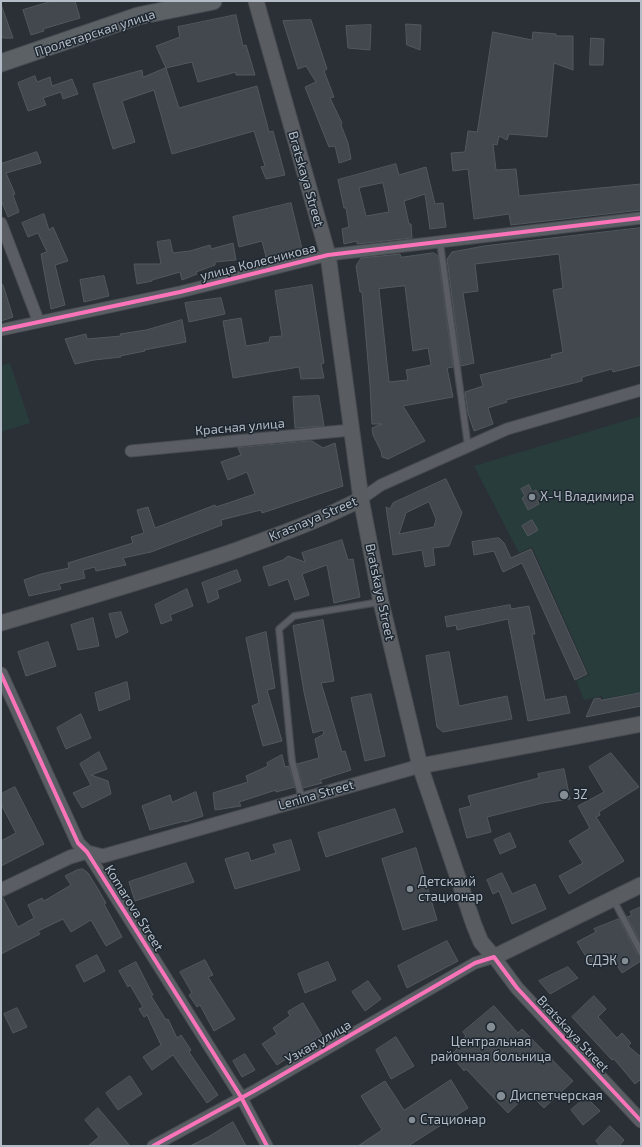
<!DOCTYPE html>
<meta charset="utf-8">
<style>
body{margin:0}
#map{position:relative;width:642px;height:1147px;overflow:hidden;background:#2a3036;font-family:"Exo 2",sans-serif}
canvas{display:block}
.frame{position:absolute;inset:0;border:2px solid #b4bdc7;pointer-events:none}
</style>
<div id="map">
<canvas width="642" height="1147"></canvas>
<div class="frame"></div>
</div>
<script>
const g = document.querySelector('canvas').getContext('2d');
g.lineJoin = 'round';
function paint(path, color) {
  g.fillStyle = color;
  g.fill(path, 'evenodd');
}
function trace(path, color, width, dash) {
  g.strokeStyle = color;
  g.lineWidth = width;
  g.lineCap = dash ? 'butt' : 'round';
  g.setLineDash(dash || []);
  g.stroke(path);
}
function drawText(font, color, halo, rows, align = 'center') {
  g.font = font + ' "Exo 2",sans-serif';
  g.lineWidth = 3;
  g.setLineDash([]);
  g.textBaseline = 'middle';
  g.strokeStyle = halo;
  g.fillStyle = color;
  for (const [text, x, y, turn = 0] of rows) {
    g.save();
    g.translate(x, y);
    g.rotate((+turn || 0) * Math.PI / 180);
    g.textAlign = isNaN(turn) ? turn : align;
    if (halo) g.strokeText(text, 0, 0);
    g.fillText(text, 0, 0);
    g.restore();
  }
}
const green = new Path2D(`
 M10 363 30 423 1 432V366Z
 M641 416V692L603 699 602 696 584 700 576 681 589 675 532 547 519 553 474 466Z`);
const building = new Path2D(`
 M53 1H75L80 18 43 29 44 31 31 35 23 10Z
 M2 7 13 38H3L1 33V8Z
 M236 15 243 46 246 45 255 75H236V72L198 82 192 62 166 68 156 46 180 37 178 27Z
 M311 20 327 69 324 71 334 97 330 98 342 123 341 125 348 143 351 159 339 163 335 146 329 147 305 87 316 82 306 66 298 69 283 21Z
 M406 24 421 25 420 50 407 45Z
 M371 25 370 50 348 48 346 26Z
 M493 32 532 40 533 32 556 34V36H573V70L554 63 547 137 509 134 507 140 499 136 497 145 493 144 496 170 516 169 519 196 641 184V210L511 225 509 214 474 219 468 169 453 171 451 153 465 152 468 131 477 132Z
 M591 38 604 39 603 65H590Z
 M166 68 179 108 257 86 269 132 273 131 285 175 266 179 261 167 265 166 254 131 172 154 154 90 122 101 135 142 113 149 93 84 142 70 143 77Z
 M35 76 37 82 50 77 52 86 72 79 78 94 63 99 61 92 43 98 46 105 28 111 18 83Z
 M37 152 41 163 6 173 15 194 13 195 19 212 8 217 1 200V161L2 163Z
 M396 164 399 175 426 167 435 204 443 203 446 227 430 229 425 194 404 201 409 224H411L412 238 357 244V241L344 244 342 229 349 227 346 208H344L338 180ZM383 183 389 212 366 216 359 188Z
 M291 203 302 249 266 257 262 241 239 247 233 217Z
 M44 214 49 230 53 227 68 261 55 265 65 305 51 309 41 254 47 252 38 233 28 237 22 223Z
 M641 228V365L613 372 612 369 582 377V381L506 400 507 402 488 408 493 424 474 431 468 413 465 392 483 386 480 375 552 358 551 355 563 352 553 290 563 288 559 254 475 264 478 291 463 293 474 363 461 366 447 259 452 252 484 246Z
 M170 240 173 253 190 251 210 245 211 249 233 243 236 260 215 262V265L196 272 197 274 182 280 180 272 152 280V281L137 284 134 264H161L157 242Z
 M434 253 438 256 453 367 447 368 453 397 403 406 425 441 388 459 382 457 381 451 373 435 372 428 382 424H372L370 385 362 292H360L356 266 361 258 400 254 401 257ZM405 286 413 351 428 348 431 365 406 370 408 380 389 382 379 289Z
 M104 276 109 296 84 302 80 280Z
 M3 285 13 317 1 321V286Z
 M312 285 324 363 321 364 324 378 301 379 299 367 233 378 223 321 241 318 246 346 269 342 270 337 282 336 275 291Z
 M221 298 225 314 189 322 185 303Z
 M182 320 186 342 144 350 145 351 120 356 121 357 94 360 75 364 65 339 86 334 87 339 121 336 120 334 146 330Z
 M319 396 324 426 295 428 293 397Z
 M312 441 323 448 335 443 343 486 262 513 261 510 221 520 222 525 151 552 123 558 126 565 96 571 95 567 83 570 85 578 59 584 61 589 29 596 24 580 41 574 69 568 68 563 133 543 131 537 144 533 137 510 148 507 155 528 215 505 216 507 255 494 247 472 228 480 221 462 241 455 238 448Z
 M446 479 462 513 449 546 433 548 435 565 425 567 422 550 393 555 386 507 390 509 393 503ZM429 502 436 519 434 527 399 534 406 513Z
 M529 485 532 492 536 490 541 498 537 500 539 504 528 510 522 498 525 496 521 489Z
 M532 520 538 530 528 536 522 526Z
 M499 538 504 543 511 558 531 549 587 674 575 680 522 563 503 572 494 551 474 555 472 542Z
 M342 540 348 560 353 559 360 597 334 603 327 565 302 574 309 595 295 600 288 579 269 586 263 567 283 560 288 556 305 562 302 553Z
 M237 570 241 581 217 590 219 598 208 603 202 583Z
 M187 589 193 606 170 615 172 620 161 624 155 605Z
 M510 605 511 609 529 606 535 634H532L545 700 566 696 570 713 528 721 508 619 457 630 456 625 447 627 445 617Z
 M121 612 128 632 116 638 109 614Z
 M93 618 99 646 78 650 71 625Z
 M323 620 334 681 321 683 342 752 345 751 351 770 320 780 322 783 303 788 297 764 319 758 315 739 324 734 323 730 313 733 304 692 293 626Z
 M266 632 275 688 267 690 282 741 263 746 252 706 259 703 246 638Z
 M48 642 56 666 26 676 18 652Z
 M449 652 459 706 507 696 512 719 443 732 437 727 426 656Z
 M127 682 130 699 99 711 95 693Z
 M641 693V706L586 717 594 699 600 698 601 700Z
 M371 694 385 756 365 761 351 698Z
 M81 714 91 738 66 749 57 728Z
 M99 752 107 769 91 775 108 781 111 794 82 808 73 793 91 785 80 764Z
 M611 753 639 787 599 812 600 815 596 817 624 861 569 894 559 876 583 863 569 841 590 828 578 806 604 792 589 767Z
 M282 755 285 767 289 766 295 787 276 792V790L239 802 241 806 215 810 213 793 248 782 246 776 268 766 267 763Z
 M564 769 570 799 543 803 487 817 491 832 467 838 459 809 471 806 468 796 539 778 538 774Z
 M15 787 44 844 1 866V841L16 833 1 804V794Z
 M196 792 203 816 185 822V821L150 830 142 806 170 795 172 802Z
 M395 809 403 832 326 857 318 833Z
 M510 833 516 847 500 854 494 840Z
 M291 840 300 870 235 889 225 859 248 852 251 861 276 853 273 845Z
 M416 848 437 920 403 930 382 859Z
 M186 863 194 882 135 901 129 882Z
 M83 869 88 873 98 889 106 903 104 904 122 937 106 946 91 920 71 932 63 919 38 931 40 934 1 954V898H3L18 927 34 918 28 905 42 898 44 901 71 885 65 876 77 870Z
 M502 873 512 894 535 884 546 909 512 924 499 891 493 894 487 880Z
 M641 907V943L627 917 632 915 630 912Z
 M619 919 637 954 641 956V961L622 973 608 952 590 963 577 942 596 932 594 929Z
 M447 941 458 961 407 988 398 966Z
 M97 955 105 971 84 982 76 966Z
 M205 960 213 975 208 977 235 1019 214 1031 200 1005 197 1007 189 995 192 993 180 972Z
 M136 962 153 995 151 996 166 1020 168 1019 177 1038 181 1035 191 1050 189 1052 218 1095 207 1103 173 1055 152 1070 143 1057 161 1045 147 1015 144 1017 139 1009 143 1007 130 985 128 987 119 971Z
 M328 962 336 980 305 993 298 974Z
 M568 967 578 978 550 994 539 981Z
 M368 981 381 999 365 1011 352 992Z
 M594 996 606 1009 598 1017 617 1038 622 1033 631 1043 628 1046 641 1057V1079L635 1084 614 1059 612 1060 572 1017Z
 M303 1003 322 1035 277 1065 262 1044 277 1034 273 1028 290 1016 288 1012Z
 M494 1006 518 1033 522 1029 573 1081 544 1108 529 1093 508 1113 466 1069 464 1071 451 1055 457 1049 458 1043 466 1036 463 1032Z
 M17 1008 27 1027 13 1033 4 1014Z
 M396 1037 414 1066 391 1079 376 1050Z
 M245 1054 255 1070 242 1077 233 1061Z
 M130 1076 142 1094 118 1110 106 1093Z
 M451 1080 468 1108 408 1146H358L382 1130 361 1096 385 1081 404 1110Z
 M586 1097 600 1111 583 1125 571 1110Z
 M98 1108 120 1134 130 1146H88L99 1137 85 1120Z
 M233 1122 246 1146H190L208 1137Z
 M610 1126 624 1140 619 1146H600L596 1141Z`);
const service = new Path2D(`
 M440 242 468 447
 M302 799 292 761 279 629 294 616 380 602
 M613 899 641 952`);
const minor = new Path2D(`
 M1 223 38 320
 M1 330 180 292 328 255 641 218
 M131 451 351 430
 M361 499 381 485 507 429 641 390
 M87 852 241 1097 267 1146
 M153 1146 254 1091 475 963 494 957`);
const tertiary = new Path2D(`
 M1 674 78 843 87 852
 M1 890 70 857 87 852 103 856 420 766
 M494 957 517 988 641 1121`);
const secondary = new Path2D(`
 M256 1 328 255 361 499 381 602 420 766 474 925 481 942 494 957 641 885
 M1 623C80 600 159 577 237 550 278 535 321 520 361 499
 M420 766 641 724`);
const primary = new Path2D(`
 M1 63 138 16 213 1`);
const cycleway = new Path2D(`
 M1 330 180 292 328 255 641 218
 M1 674 78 843 87 852 241 1097 267 1146
 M153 1146 254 1091 475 963 494 957 517 988 641 1121`);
const markers = [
 [532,497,4,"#848c94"],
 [564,795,5,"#848c94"],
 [410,889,4,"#848c94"],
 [625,961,4,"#848c94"],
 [491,1027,5,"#848c94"],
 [501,1096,5,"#848c94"],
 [412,1120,4,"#848c94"]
];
const streetNames = [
 ["Пролетарская улица",95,33,-18],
 ["Bratskaya Street",306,179,74],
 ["улица Колесникова",258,262,-14],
 ["Красная улица",240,427,-5],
 ["Krasnaya Street",313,519,-23],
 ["Bratskaya Street",380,592,78],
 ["Lenina Street",316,795,-16],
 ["Komarova Street",134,908,58],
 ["Bratskaya Street",573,1034,47],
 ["Узкая улица",318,1042,-30]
];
const poiNames = [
 ["Х-Ч Владимира",540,497],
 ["3Z",573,795],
 ["Детскаий",418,882],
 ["стационар",418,897],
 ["СДЭК",617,961,"right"],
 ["Центральная",491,1042,"center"],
 ["районная больница",491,1057,"center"],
 ["Диспетчерская",510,1096],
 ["Стационар",420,1120]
];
paint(green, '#283c3c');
paint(building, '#42484d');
trace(building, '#52585d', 1);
trace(service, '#484c51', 8);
trace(minor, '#484c51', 13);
trace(tertiary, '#484c51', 15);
trace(secondary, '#484c51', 17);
trace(primary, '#484d53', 19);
trace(service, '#5a5e64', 5.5);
trace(minor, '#5a5e64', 11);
trace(tertiary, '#5a5e64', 13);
trace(secondary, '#595d62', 15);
trace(primary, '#5c6166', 17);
trace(cycleway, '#fb73b8', 4);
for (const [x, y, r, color] of markers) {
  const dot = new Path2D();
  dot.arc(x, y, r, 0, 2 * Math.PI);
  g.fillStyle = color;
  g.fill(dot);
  trace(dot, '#1e2730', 1.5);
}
drawText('13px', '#b4bdc7', '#1e2730', streetNames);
drawText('13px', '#b4bdc7', '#1e2730', poiNames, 'left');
</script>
